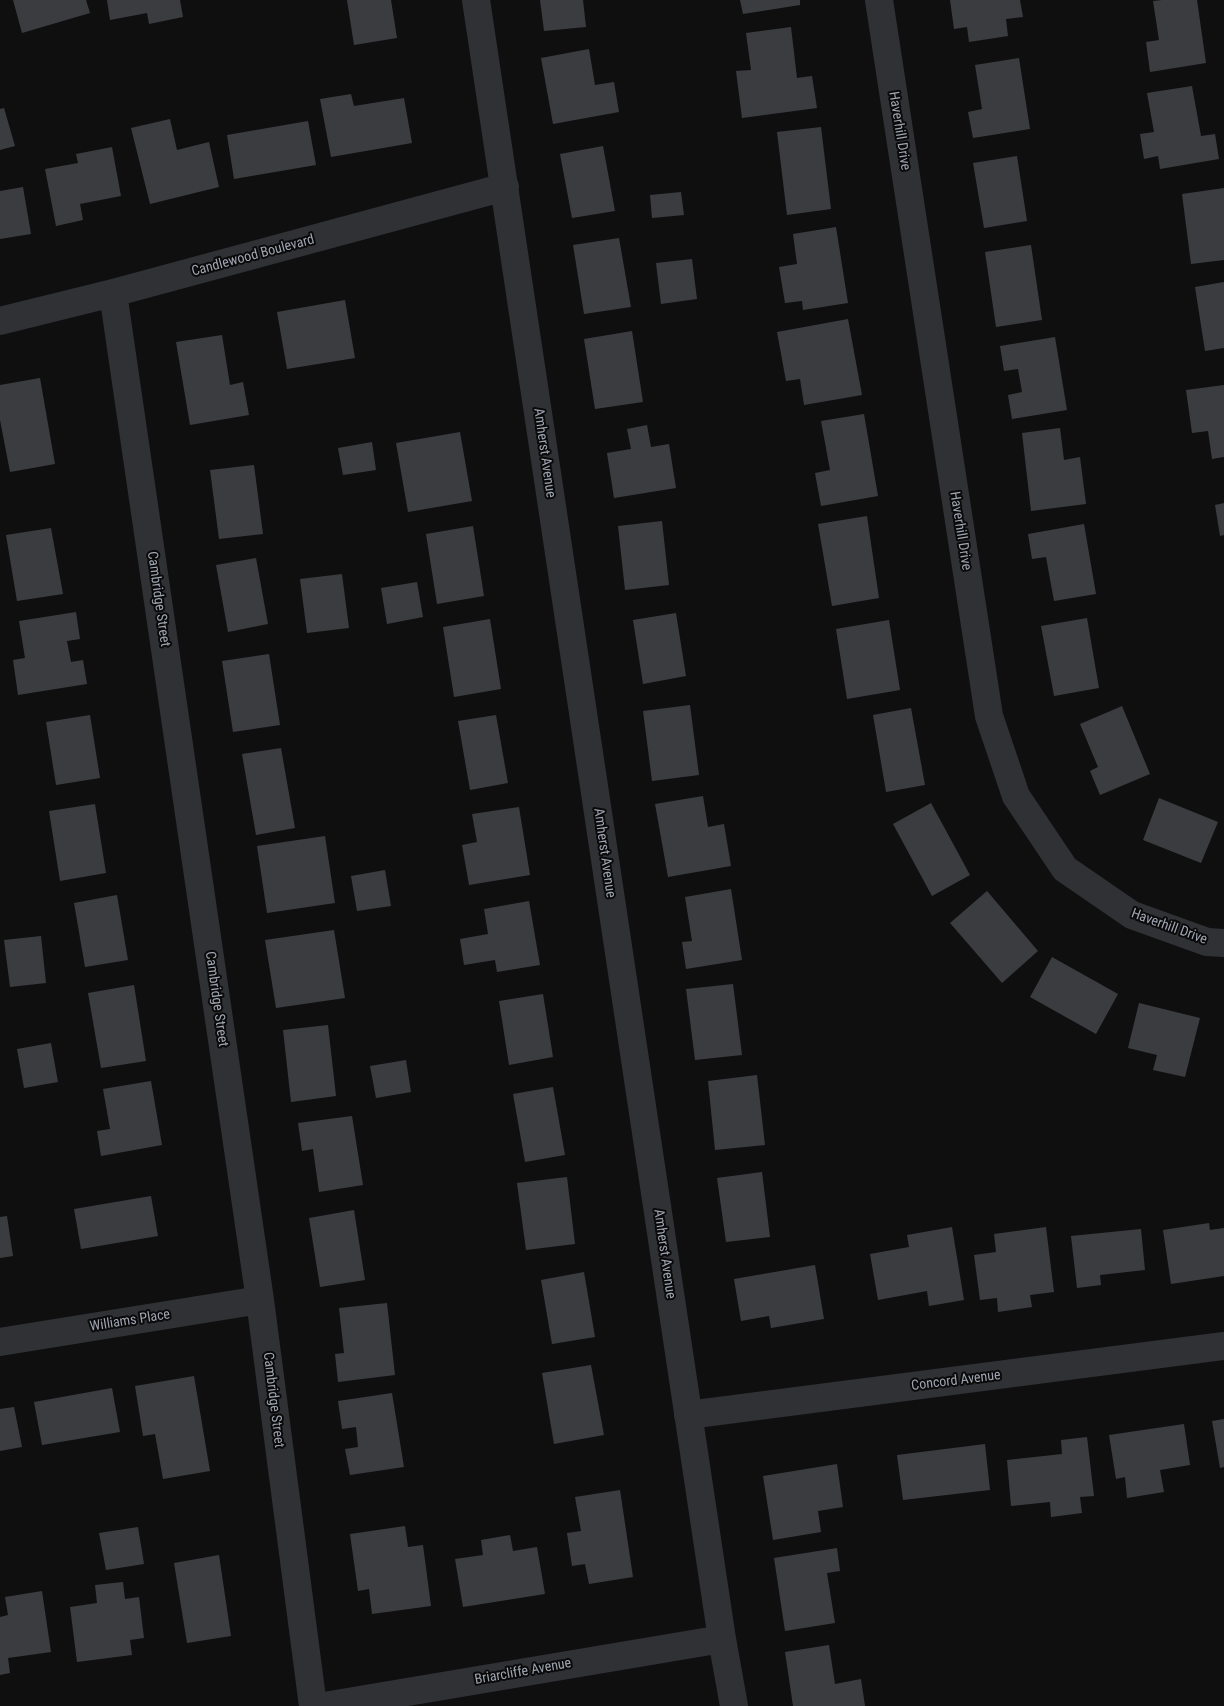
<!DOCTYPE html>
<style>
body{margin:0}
canvas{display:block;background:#0f0f10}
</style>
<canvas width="1224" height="1706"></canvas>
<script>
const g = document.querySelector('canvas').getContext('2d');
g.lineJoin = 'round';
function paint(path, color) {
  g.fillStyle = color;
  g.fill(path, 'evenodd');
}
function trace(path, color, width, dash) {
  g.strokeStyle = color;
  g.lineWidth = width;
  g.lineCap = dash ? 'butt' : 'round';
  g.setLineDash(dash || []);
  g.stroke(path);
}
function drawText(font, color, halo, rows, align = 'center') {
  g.font = font + ' "Roboto Condensed",sans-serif';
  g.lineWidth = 4;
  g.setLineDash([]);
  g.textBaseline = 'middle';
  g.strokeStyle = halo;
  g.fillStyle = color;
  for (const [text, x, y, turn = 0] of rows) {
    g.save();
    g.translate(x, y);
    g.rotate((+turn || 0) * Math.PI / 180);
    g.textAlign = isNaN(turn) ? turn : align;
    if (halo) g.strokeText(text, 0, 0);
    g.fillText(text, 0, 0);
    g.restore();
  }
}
const building = new Path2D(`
 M13 0H86L90 13 22 33Z
 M107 0H180L183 17 149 24 147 13 110 20Z
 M347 0H391L397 38 354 45Z
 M540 0H583L586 27 544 31Z
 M740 0H800V5L743 14Z
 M950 0H1020L1023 17 1006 19 1008 36 969 42 967 27 954 29Z
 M1162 0H1197L1206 63 1150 72 1146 42 1159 40 1153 1Z
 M791 27 797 78 812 76 817 108 742 118 736 71 751 70 746 33Z
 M589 49 595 85 614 82 619 112 553 124 541 58Z
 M1019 58 1030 129 973 138 968 112 982 109 975 65Z
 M1192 86 1201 136 1215 134 1219 159 1160 169 1158 156 1144 159 1140 134 1154 132 1147 93Z
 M351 94 354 106 404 98 412 143 331 157 320 99Z
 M4 108 15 146 0 150V109Z
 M170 119 177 150 209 142 219 187 150 204 131 128Z
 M308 121 316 165 234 179 227 135Z
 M821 127 831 209 787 215 777 132Z
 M603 146 615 211 572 218 560 154Z
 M112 147 121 196 80 204 83 220 56 226 45 169 78 163 76 154Z
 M1017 156 1027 221 984 228 973 163Z
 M23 187 31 234 0 239V191Z
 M1224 188V260L1191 264 1182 194Z
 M681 192 684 215 652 218 650 195Z
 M836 227 848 303 803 310 802 301 785 303 779 267 797 264 793 234Z
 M619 238 631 307 584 314 573 245Z
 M1031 245 1042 320 996 327 985 252Z
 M692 259 697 299 661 304 656 263Z
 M1224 282V348L1205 351 1195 287Z
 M345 300 355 358 287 369 277 312Z
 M848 319 862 395 804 405 800 379 786 381 777 332Z
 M632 331 643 402 595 409 584 339Z
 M222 335 230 385 243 382 249 415 190 425 176 342Z
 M1055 337 1067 410 1012 419 1008 395 1022 392 1018 369 1004 371 1000 346Z
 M40 378 55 464 10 472 0 420V385Z
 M1224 385V457L1212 459 1208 431 1192 433 1186 390Z
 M864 414 878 496 821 506 815 473 830 470 821 421Z
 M647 425 651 447 669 444 676 488 614 498 607 453 631 449 627 429Z
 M1060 428 1064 460 1080 457 1086 504 1031 511 1022 433Z
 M460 432 472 501 408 512 396 443Z
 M372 442 376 470 343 475 338 448Z
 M254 465 263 534 219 539 210 470Z
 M1224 503V535L1220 536 1215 505Z
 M867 516 879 598 832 606 818 524Z
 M662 521 669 585 625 590 618 526Z
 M1084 524 1096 594 1054 601 1046 557 1032 559 1028 534Z
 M473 526 484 596 437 604 426 534Z
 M51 528 63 594 17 601 6 535Z
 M256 558 268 624 228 632 216 565Z
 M342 574 349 628 307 633 300 579Z
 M417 582 423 617 387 624 381 588Z
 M76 612 80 639 67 641 71 662 83 660 87 684 18 695 13 660 25 658 19 621Z
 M676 613 686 676 643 684 633 620Z
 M1087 618 1099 688 1054 696 1041 626Z
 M490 619 501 689 454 697 443 627Z
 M889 620 900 690 847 699 836 629Z
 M269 654 280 725 233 732 222 661Z
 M690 705 699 775 652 781 643 711Z
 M1122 706 1150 774 1100 795 1090 771 1098 767 1080 724Z
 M911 708 925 785 886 792 873 715Z
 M90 715 100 778 56 785 46 722Z
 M496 715 508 783 470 790 458 721Z
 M281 748 295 828 256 835 242 754Z
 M703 796 708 827 724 824 731 866 668 877 655 804Z
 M1159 798 1218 822 1201 863 1143 840Z
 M931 803 970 875 932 896 893 824Z
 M95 804 106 873 60 881 49 811Z
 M519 807 530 875 469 885 462 845 477 842 472 814Z
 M325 836 335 903 267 913 257 846Z
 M385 870 391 906 357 911 351 876Z
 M731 889 742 960 686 969 682 942 692 941 685 897Z
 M987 891 1038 951 1002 983 950 923Z
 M117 895 128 960 85 967 74 903Z
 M529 901 540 965 497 972 495 960 464 965 460 939 488 934 484 909Z
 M334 930 345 998 276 1008 265 940Z
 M41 936 46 983 10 987 4 940Z
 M1052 957 1118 994 1096 1034 1030 997Z
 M733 984 742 1055 695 1060 686 989Z
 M134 985 146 1061 101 1068 88 993Z
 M543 994 553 1057 509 1065 499 1001Z
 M1139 1003 1200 1018 1185 1077 1153 1070 1157 1055 1128 1048Z
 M328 1025 336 1096 291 1102 283 1030Z
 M51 1043 58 1082 24 1088 17 1049Z
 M406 1060 411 1092 376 1098 370 1066Z
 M757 1075 765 1145 715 1150 708 1081Z
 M151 1081 162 1145 101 1156 97 1131 110 1129 103 1089Z
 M553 1087 565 1155 525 1162 513 1094Z
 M352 1116 363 1185 319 1192 313 1149 302 1151 298 1123Z
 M762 1172 770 1237 726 1242 717 1178Z
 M567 1177 575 1244 526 1250 517 1183Z
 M151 1196 158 1236 81 1249 74 1209Z
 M354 1210 365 1280 320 1287 309 1218Z
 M7 1216 13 1256 0 1258V1217Z
 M1209 1223 1210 1230 1224 1228V1276L1171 1284 1163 1230Z
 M952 1227 964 1300 929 1306 927 1291 878 1300 870 1254 909 1247 907 1235Z
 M1046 1227 1054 1292 1030 1295 1032 1307 998 1312 997 1298 980 1300 974 1255 996 1252 994 1234Z
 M1141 1229 1145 1270 1100 1275 1101 1285 1077 1288 1071 1236Z
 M815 1265 824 1319 771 1328 769 1316 741 1321 734 1279Z
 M584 1272 595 1337 552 1344 541 1280Z
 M387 1303 395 1375 338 1382 335 1354 344 1353 339 1308Z
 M591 1365 604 1435 554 1444 542 1373Z
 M194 1376 210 1471 163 1479 155 1434 143 1436 135 1386Z
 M112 1388 120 1432 42 1445 34 1402Z
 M392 1393 404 1467 350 1475 345 1449 358 1447 356 1427 342 1429 338 1401Z
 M14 1407 22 1447 0 1451V1409Z
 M1224 1419V1467L1220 1468 1212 1421Z
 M1184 1424 1190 1465 1160 1470 1164 1492 1127 1498 1125 1477 1116 1479 1109 1435Z
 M1087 1437 1094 1496 1080 1497 1082 1513 1051 1517 1050 1502 1011 1506 1007 1460 1062 1454 1061 1440Z
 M985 1444 990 1490 903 1500 897 1455Z
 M837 1464 843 1507 818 1511 821 1532 773 1540 763 1476Z
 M620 1490 633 1577 589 1584 585 1564 572 1566 567 1533 581 1531 575 1497Z
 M405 1526 408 1547 423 1545 431 1606 372 1614 369 1589 358 1591 350 1534Z
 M138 1527 144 1564 106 1570 99 1533Z
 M510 1535 513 1551 537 1547 545 1594 463 1607 455 1559 483 1555 481 1540Z
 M837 1548 840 1571 827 1573 835 1623 785 1631 774 1558Z
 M219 1555 231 1636 187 1643 174 1563Z
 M123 1582 125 1599 139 1597 144 1638 130 1640 132 1655 77 1662 70 1607 97 1603 95 1585Z
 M42 1591 51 1652 8 1658 10 1673 0 1675V1617L8 1615 5 1597Z
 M829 1645 835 1684 861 1679 865 1706H793L785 1652Z`);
const minor = new Path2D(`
 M476 0 722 1639 734 1706
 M879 0 989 716 1016 796 1065 869 1132 915 1207 942 1224 943
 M113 293 260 1300 313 1706
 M0 321 113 293 505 187
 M0 1342 260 1300
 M688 1415 1224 1346
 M324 1706 722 1639`);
const streetNames = [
 ["Haverhill Drive",899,131,81],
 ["Candlewood Boulevard",253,256,-15],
 ["Amherst Avenue",544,453,82],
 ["Haverhill Drive",960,531,81],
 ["Cambridge Street",158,599,82],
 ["Amherst Avenue",604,853,82],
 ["Haverhill Drive",1169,927,20],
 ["Cambridge Street",216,999,82],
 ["Amherst Avenue",664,1254,82],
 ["Williams Place",130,1321,-9],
 ["Concord Avenue",956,1381,-7],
 ["Cambridge Street",273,1400,83],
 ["Briarcliffe Avenue",523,1672,-10]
];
paint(building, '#3b3c40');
trace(minor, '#303135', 28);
drawText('14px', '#9fa6b2', '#0a0a0b', streetNames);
</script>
